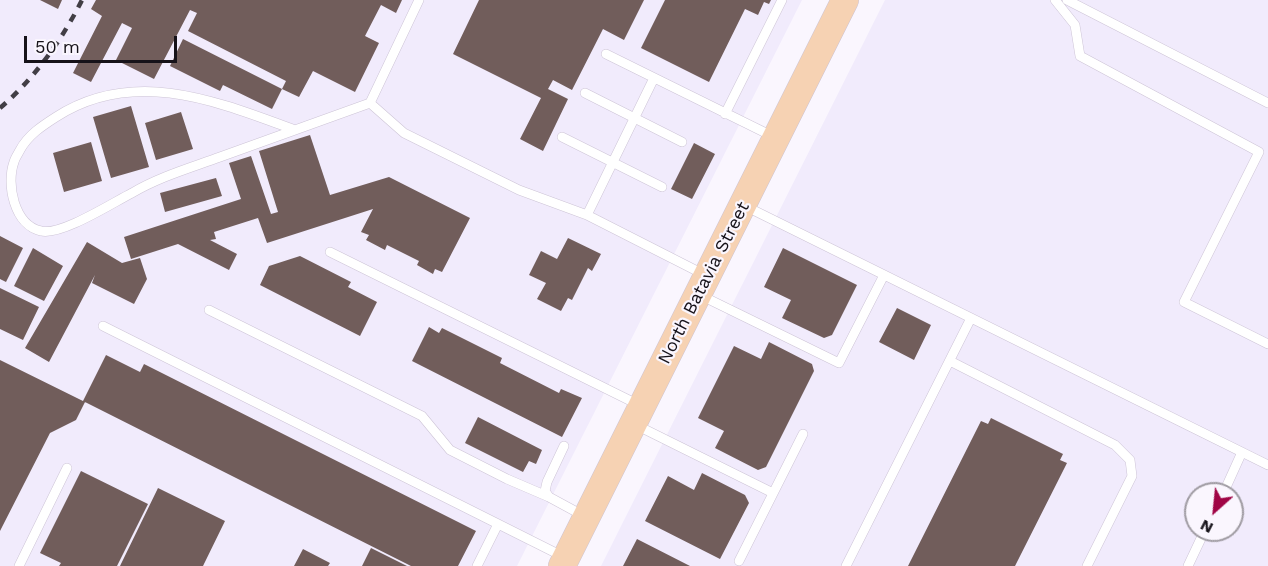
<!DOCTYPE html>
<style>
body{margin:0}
#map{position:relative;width:1268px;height:566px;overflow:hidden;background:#faf6fe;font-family:"Work Sans",sans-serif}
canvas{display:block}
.north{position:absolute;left:1184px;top:482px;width:60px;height:60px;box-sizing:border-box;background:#faf6fe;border:2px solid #9f9ba2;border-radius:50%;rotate:207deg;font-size:16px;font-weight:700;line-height:24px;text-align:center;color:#161219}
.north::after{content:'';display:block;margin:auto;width:21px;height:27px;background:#a00546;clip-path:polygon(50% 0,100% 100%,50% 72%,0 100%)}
.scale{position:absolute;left:24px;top:36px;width:153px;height:27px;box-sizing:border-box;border:3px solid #161219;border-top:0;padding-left:8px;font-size:18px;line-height:21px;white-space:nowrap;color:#161219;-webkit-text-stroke:4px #faf6fe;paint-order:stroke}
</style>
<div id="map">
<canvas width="1268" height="566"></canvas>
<div class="north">N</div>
<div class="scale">50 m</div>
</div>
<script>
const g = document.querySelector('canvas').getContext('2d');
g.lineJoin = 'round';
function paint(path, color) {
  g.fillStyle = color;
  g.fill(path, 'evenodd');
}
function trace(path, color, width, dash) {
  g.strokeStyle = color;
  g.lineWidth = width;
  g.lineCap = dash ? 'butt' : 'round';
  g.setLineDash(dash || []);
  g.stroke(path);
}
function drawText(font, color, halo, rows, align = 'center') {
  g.font = font + ' "Work Sans",sans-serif';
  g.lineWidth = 4.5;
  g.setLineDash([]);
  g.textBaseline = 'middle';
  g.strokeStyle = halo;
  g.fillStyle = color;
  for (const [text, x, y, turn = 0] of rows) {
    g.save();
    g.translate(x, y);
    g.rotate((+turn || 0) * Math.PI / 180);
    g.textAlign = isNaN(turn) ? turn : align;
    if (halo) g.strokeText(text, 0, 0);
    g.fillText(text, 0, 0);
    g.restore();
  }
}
const industrial = new Path2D(`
 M0 0H802L517 566H0Z
 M885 0H1268V566H601ZM1196 494H1232V530H1196Z`);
const building = new Path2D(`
 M40 0H62L58 9Z
 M96 0H402L396 13 381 5 365 36 379 43 355 92 313 71 299 97 282 89 272 109 223 85 220 91 170 66 183 39 282 89 286 81 188 31 197 13 190 10 154 79 116 60 132 28 122 23 91 82 73 73 102 16 91 9Z
 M479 0H644L624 40 603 29 572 90 553 80 548 89 568 99 543 151 520 139 541 98 453 54Z
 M665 0H771L769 4 764 2 758 15 745 9 709 82 641 48Z
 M131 106 149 167 111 178 93 117Z
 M181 112 193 149 156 160 145 123Z
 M310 135 330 195 389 177 470 218 442 272 435 269 433 274 417 265 419 261 387 245 385 250 366 240 369 235 361 232 373 209 267 243 258 218 214 232 216 239 210 240 237 254 229 270 178 244 131 259 124 237 241 199 229 163 251 156 271 214 278 212 259 151Z
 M91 142 102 181 64 192 53 153Z
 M694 143 715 154 692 199 671 189Z
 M216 178 222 196 165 212 160 193Z
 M0 236 23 248 6 282 0 279Z
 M568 238 601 254 592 271 588 268 572 300 568 298 561 311 537 299 546 283 529 275 541 251 557 259Z
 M87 242 122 263 140 258 147 279 134 304 92 283 95 275 49 362 25 348Z
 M33 248 63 266 44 301 14 286Z
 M783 248 857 285 832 335 824 338 782 318 791 300 764 287Z
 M300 256 351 282 348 287 377 302 360 336 260 285 269 266Z
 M0 288 39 307 23 340 0 329Z
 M897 308 931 325 914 360 879 342Z
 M429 327 439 333 442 328 502 358 500 363 559 393 561 389 582 398 562 437 412 361Z
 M769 342 812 364 814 371 766 467 758 470 715 448 724 431 698 418 734 346 761 359Z
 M106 355 140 372 144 364 476 531 458 566H411L83 401Z
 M0 360 85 402 76 420 50 433 0 531Z
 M478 417 542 450 536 464 529 461 523 472 465 443Z
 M991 418 1063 454 1060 460 1067 463 1015 566H908L981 421 988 424Z
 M81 471 148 504 117 566H59L61 563 40 553Z
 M702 473 745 495 749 503 720 559 645 521 668 476 694 490Z
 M158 488 225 521 203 566H120Z
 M637 539 690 566H623Z
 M371 548 407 566H362Z
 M303 549 330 563 328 566H294Z`);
const service = new Path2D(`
 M1055 0 1075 25 1080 56 1259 152 1184 302 1268 344
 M1067 0 1268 103
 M606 54 774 137
 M585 93 682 142
 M370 103 404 133 519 190 587 215 705 275
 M725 114 782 0
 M295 130C216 101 134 67 56 117 42 126 28 135 20 150 18 154 15 158 14 162 6 184 14 225 41 231 61 236 112 203 132 193 159 177 190 168 220 157 270 139 320 121 370 103L419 0
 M562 137 662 187
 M745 206 1268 465
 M587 215 654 78
 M330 252 639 405
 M700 295 839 363 884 275
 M209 310 422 416 450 450 507 479 549 497
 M103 326 564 557
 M950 361 1115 445 1130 460 1132 476 1087 566
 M636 425 773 493
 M564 446 547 482 545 491 549 497 584 516
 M1223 494 1242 452
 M739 561 803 434
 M19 566 67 468
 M477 566 498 524
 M846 566 971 318
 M1188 566 1205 530`);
const secondary = new Path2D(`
 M562 566 845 0`);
const rail = new Path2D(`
 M0 108C34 79 62 40 82 0`);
const streetNames = [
 ["North Batavia Street",704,283,-63]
];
paint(industrial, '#f1ebfc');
paint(building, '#715d5b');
trace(service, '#cdc4d6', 10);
trace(secondary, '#cdc4d6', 28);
trace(service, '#fff', 9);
trace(secondary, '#f6d2b3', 27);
trace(rail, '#423e45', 4.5, [8, 8]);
drawText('18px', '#161219', '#faf6fe', streetNames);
</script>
